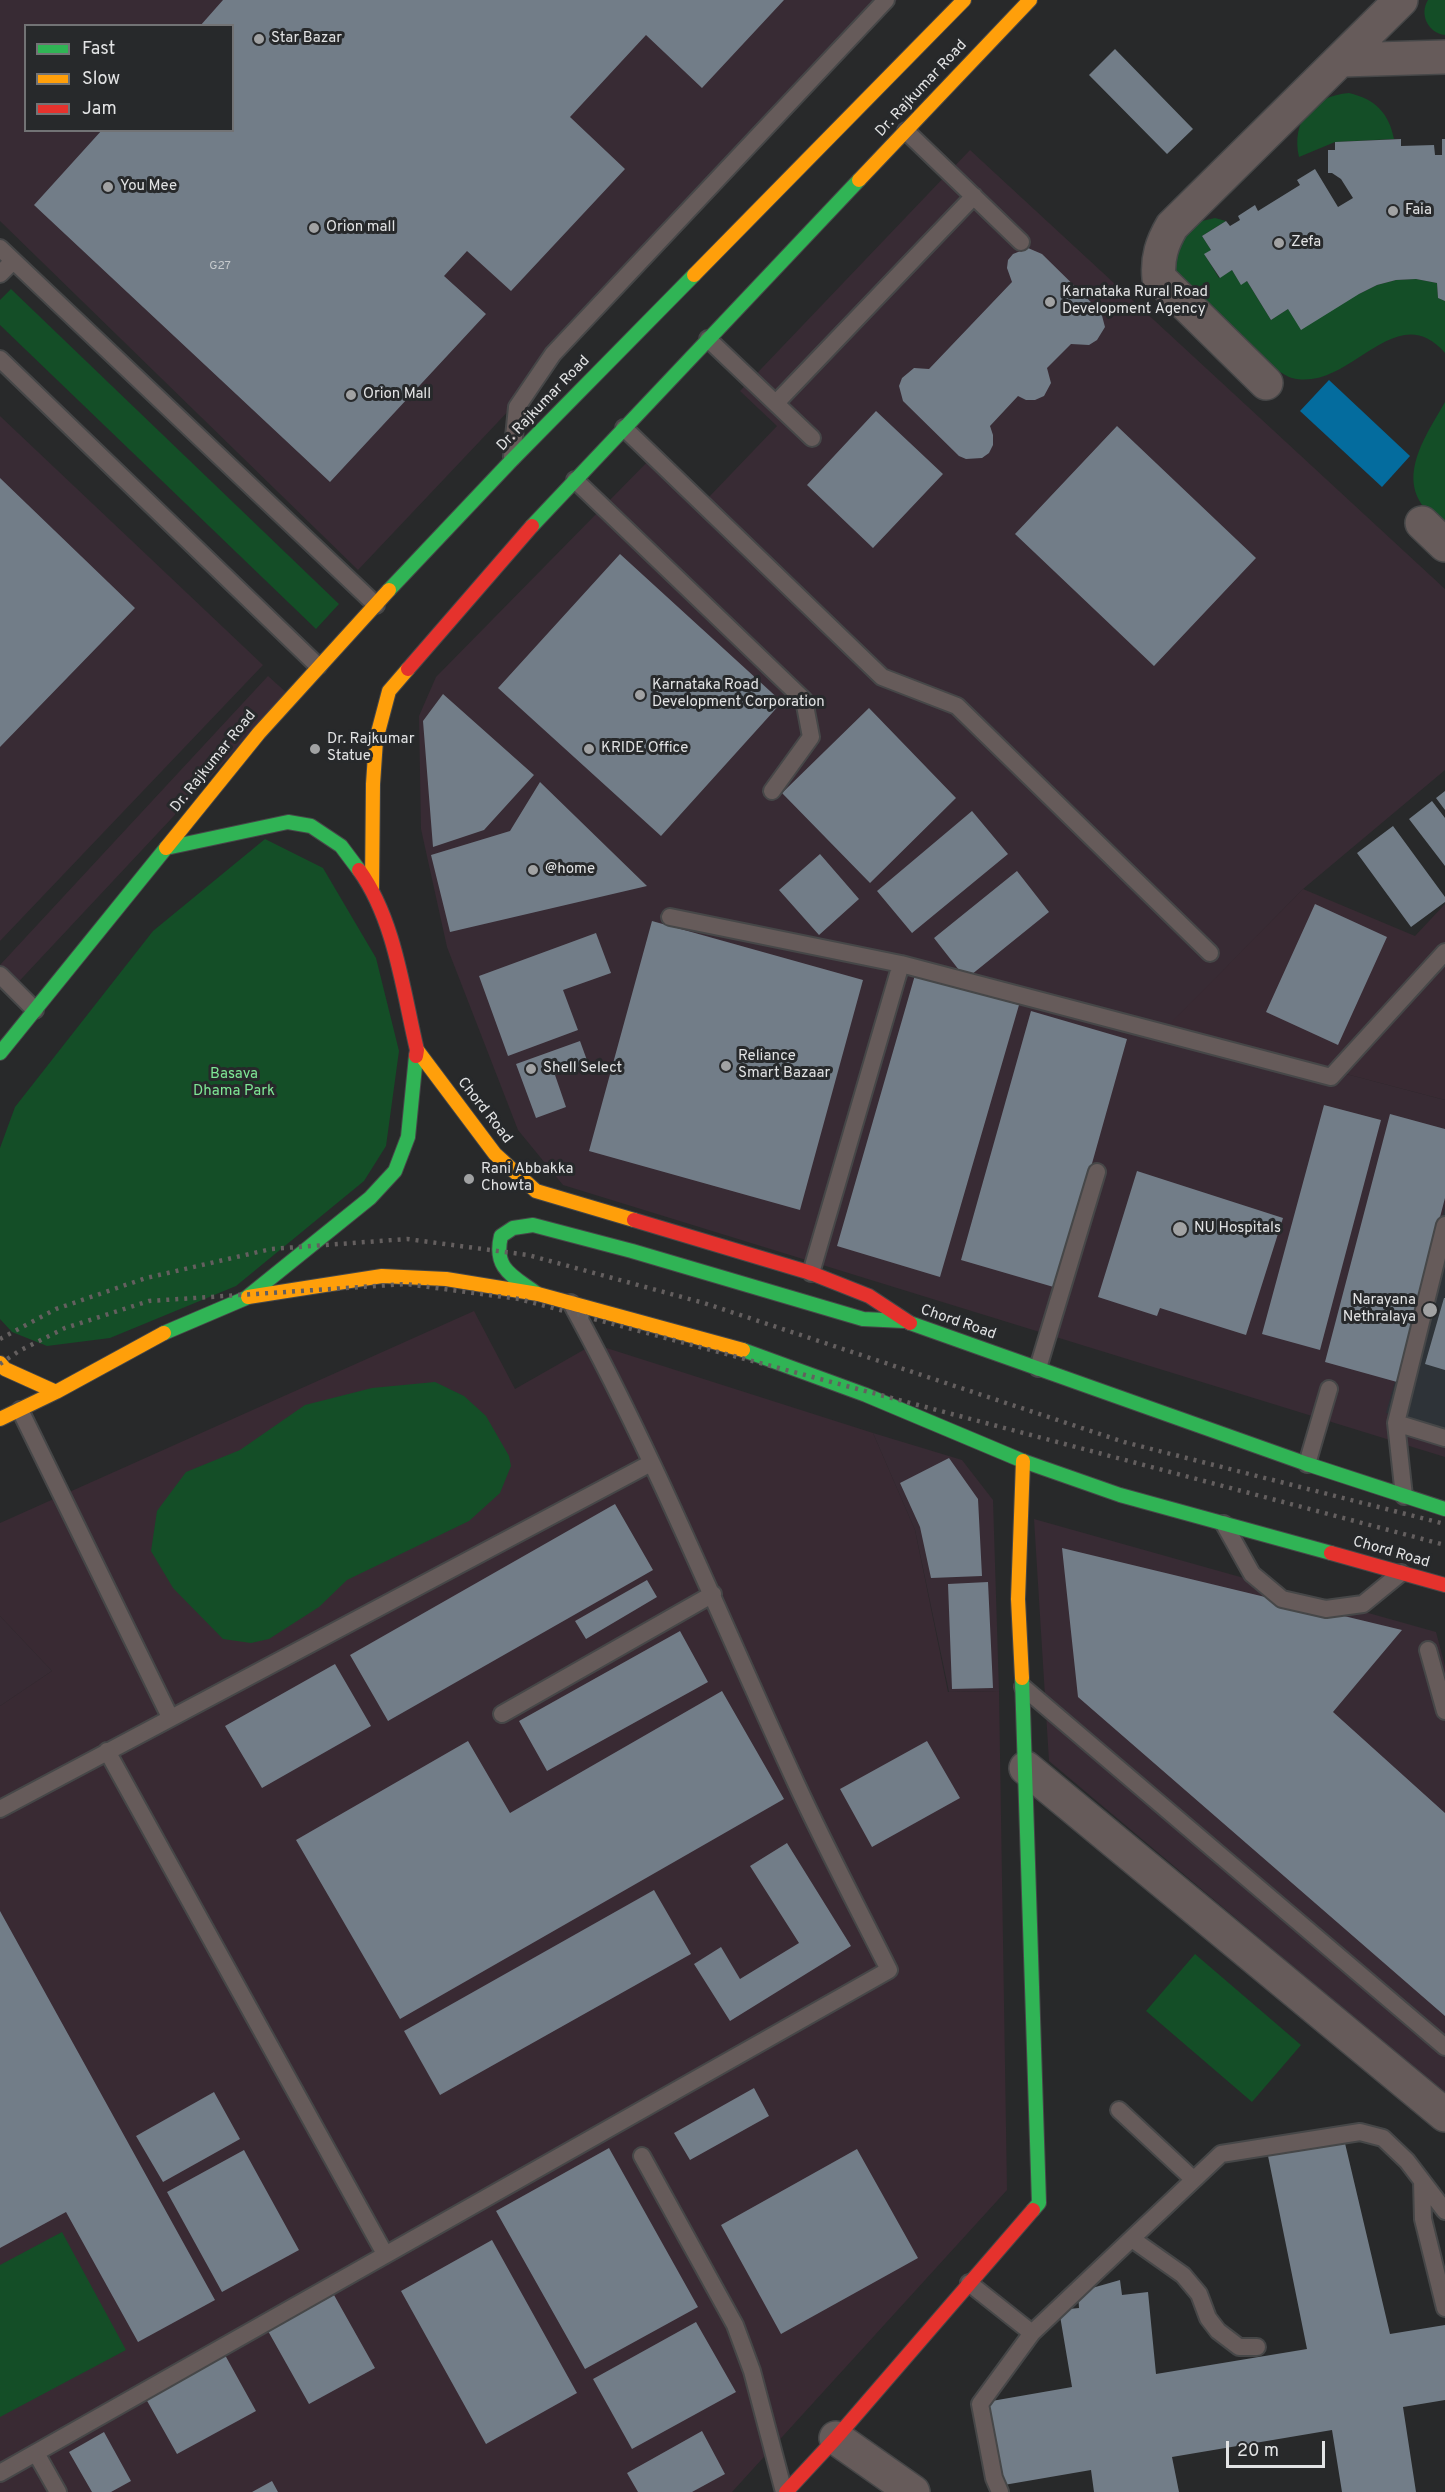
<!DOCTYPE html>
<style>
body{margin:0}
#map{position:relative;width:1445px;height:2492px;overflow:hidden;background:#28292a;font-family:Overpass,sans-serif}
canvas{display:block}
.legend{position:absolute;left:24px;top:24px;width:210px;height:108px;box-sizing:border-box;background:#27292b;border:2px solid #727375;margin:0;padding:8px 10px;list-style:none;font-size:18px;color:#e2e3e4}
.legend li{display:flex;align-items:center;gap:12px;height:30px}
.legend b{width:30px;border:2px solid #727375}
.scale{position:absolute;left:1226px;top:2441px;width:99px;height:27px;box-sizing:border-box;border:3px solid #e2e3e4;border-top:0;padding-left:8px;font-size:18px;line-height:21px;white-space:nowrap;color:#e2e3e4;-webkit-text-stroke:4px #27292b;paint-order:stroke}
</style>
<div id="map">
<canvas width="1445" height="2492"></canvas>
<ul class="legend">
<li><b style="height:8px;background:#30b455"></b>Fast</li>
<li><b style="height:8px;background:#ff9f0a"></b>Slow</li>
<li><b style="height:8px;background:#e5322d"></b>Jam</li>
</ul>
<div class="scale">20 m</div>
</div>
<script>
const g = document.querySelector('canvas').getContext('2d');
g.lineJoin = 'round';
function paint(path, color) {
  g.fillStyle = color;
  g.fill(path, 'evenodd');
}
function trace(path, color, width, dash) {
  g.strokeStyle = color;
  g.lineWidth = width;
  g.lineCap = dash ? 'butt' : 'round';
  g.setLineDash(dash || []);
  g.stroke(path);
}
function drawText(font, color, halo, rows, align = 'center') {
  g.font = font + ' Overpass,sans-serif';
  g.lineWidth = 6;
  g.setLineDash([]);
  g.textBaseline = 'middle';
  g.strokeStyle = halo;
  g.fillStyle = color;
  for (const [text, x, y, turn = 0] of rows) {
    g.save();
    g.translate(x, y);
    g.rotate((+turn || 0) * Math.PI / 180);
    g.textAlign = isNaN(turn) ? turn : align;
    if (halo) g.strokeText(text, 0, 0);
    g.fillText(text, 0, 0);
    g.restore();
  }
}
const commercial = new Path2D(`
 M0 0H897L358 570 0 221ZM26 26H232V130H26Z
 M970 150 1445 589V770L1303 889 1168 1027 1445 1100V1457L563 1185 518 1130 447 947 421 829 419 716 436 677 659 450 709 497 777 426 740 391Z
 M0 416 263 665 0 941Z
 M268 676 288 694 10 991 0 982V965Z
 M873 1433 962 1460 993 1500 999 1691 949 1692 915 1530Z
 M1034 1519 1436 1632 1445 1666V2094L1049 1761Z
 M0 1616 52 1671 0 1706Z`);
const industrial = new Path2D(`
 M1303 889 1415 936 1445 904V1100L1167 1027Z
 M474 1311 515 1389 594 1344 873 1433 915 1530 948 1692 999 1691 1007 2190 732 2492H0V1706L52 1671 0 1616V1523Z`);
const built = new Path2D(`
 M1445 1207V1430L1386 1413Z`);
const green = new Path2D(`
 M1428 0H1445V35C1428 33 1419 14 1428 0Z
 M1349 93C1375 99 1389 113 1394 139L1335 142 1299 157C1291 121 1312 96 1349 93Z
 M1215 218 1226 221 1202 236 1211 250 1205 255 1219 278 1232 270 1241 284 1247 281 1271 320 1288 309 1359 294 1377 285 1396 280 1416 279 1437 283 1438 298 1445 301V353C1395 295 1350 393 1292 378 1270 372 1197 294 1176 274 1169 250 1179 242 1193 223Z
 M11 289 339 604 316 629 0 325V300Z
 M1445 402V526C1438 520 1430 514 1424 507 1397 474 1429 431 1445 402Z
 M265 839 323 868 376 958 399 1051 386 1146 364 1181 236 1286 110 1338 47 1346 12 1332 0 1319V1148L15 1107 153 931Z
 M435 1382 464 1396 486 1416 509 1456 511 1466 500 1493 469 1521 347 1580 319 1607 269 1639 251 1643 223 1639 173 1588 151 1551 157 1511 186 1472 240 1450 305 1405 372 1388Z
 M1195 1954 1301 2045 1252 2102 1146 2011Z
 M62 2232 126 2350 0 2417V2265Z`);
const water = new Path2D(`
 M1329 380 1410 456 1382 487 1300 411Z`);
const building = new Path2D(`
 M223 0H784L702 88 646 35 570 117 625 169 511 291 467 251 444 276 486 314 330 482 34 205 102 130H232V26H200Z
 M1115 49 1193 129 1167 154 1089 75Z
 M1401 139V146L1434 145 1435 155H1442V139H1445V301L1438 298 1437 283 1416 279 1396 280 1377 285 1359 294 1301 330 1288 309 1271 320 1247 281 1241 285 1232 270 1220 278 1204 254 1211 250 1202 236 1226 221 1230 226 1240 220 1238 216 1255 205 1258 211 1300 185 1297 180 1315 169 1338 207 1353 198 1341 179 1332 173H1328V150H1335V142Z
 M1028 248 1042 254 1101 312 1105 327 1097 340 1089 345 1071 344 1047 368 1051 383 1044 396 1035 400H1026L1018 396 990 426 993 435V445L989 453 982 458 966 459 959 456 903 401 899 386 902 378 914 368 929 369 1012 282 1007 268 1008 260 1013 254Z
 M876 411 943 474 873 548 807 485Z
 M1117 426 1256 558 1154 666 1015 534Z
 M0 478 135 608 0 747Z
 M620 554 782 702 661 836 498 688Z
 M443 694 534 775 484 830 433 847 423 721Z
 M869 708 956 798 870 883 782 793Z
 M540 782 647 886 450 932 431 855 510 831Z
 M1445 791V810L1436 798Z
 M1432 801 1445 818V866L1409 819Z
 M972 811 1008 854 912 933 877 891Z
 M1393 826 1445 897V902L1411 927 1357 853Z
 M820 854 859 899 819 935 779 890Z
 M1017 871 1049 912 966 979 934 938Z
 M1315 904 1387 937 1338 1045 1266 1012Z
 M652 921 863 980 800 1210 589 1151Z
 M596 933 611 973 563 990 578 1030 508 1056 479 976Z
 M915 975 1019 1005 940 1277 837 1246Z
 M1031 1011 1127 1039 1057 1288 961 1260Z
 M580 1041 588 1063 555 1075 566 1107 536 1118 516 1064Z
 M1324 1105 1381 1120 1320 1350 1262 1334Z
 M1390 1114 1445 1129V1198L1397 1382 1325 1362Z
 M1137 1171 1283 1218 1246 1335 1160 1308 1157 1316 1098 1297Z
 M1444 1298H1445V1370L1425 1364Z
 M949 1458 978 1499 982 1576 931 1578 920 1527 900 1483Z
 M615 1504 653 1570 388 1721 350 1655Z
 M1062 1548 1402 1630 1333 1712 1445 1813V2016L1078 1697Z
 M647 1580 657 1597 586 1639 575 1621Z
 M988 1582 993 1688 952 1689 948 1584Z
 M680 1631 708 1682 547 1771 519 1721Z
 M335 1664 371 1726 262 1788 225 1726Z
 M722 1691 784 1799 400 2019 296 1840 468 1741 510 1813Z
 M927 1741 960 1798 872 1847 840 1789Z
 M787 1843 851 1946 730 2021 694 1964 721 1947 740 1979 799 1943 750 1866Z
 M654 1890 691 1954 440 2095 404 2031Z
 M0 1911 215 2300 138 2342 66 2212 0 2248Z
 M754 2088 769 2116 690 2160 674 2133Z
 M214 2092 240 2139 163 2182 136 2136Z
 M1344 2139 1390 2334 1445 2325V2400L1403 2407 1416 2492H1342L1332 2430 1172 2457 1179 2492H1094L1091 2470 998 2486 986 2402 1072 2387 1059 2310 1079 2308 1078 2292 1120 2280 1122 2295 1148 2292 1156 2374 1307 2349 1267 2151Z
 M609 2148 698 2307 585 2369 496 2211Z
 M857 2149 918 2258 781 2334 721 2225Z
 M244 2150 299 2250 222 2292 167 2192Z
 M492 2240 577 2393 486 2444 401 2291Z
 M334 2295 375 2368 309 2404 268 2331Z
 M696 2322 736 2392 632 2449 593 2379Z
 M225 2355 256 2411 177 2454 146 2399Z
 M702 2431 725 2474 692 2492H638L627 2473Z
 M104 2432 131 2481 111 2492H92L69 2452Z
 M272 2481 278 2492H252Z`);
const lane = new Path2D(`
 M906 131 1021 242
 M0 248 376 605
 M0 274 13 261
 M708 339 812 438
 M0 359 318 666
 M776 403 974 196
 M624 428 882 677 957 706 1210 953
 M512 457 517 407 553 354 886 0
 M575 480 804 700 811 737 772 791
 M670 917 901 964 811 1273
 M901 964 1331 1077 1445 952
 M0 975 35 1010
 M1038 1368 1097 1172
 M20 1410 170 1717
 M1396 1423 1445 1438
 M1307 1464 1329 1389
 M1404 1496 1396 1423 1445 1225
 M1224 1524 1252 1574 1282 1599 1326 1609 1363 1604 1401 1573
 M1428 1650 1445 1711
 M1023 1687 1445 2047
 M502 1714 713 1594
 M107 1751 385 2254
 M0 1809 651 1463
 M1119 2110 1193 2179
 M642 2156 735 2325 752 2371 784 2492
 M1422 2181 1423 2219 1445 2308
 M1132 2239 1183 2275 1199 2294 1208 2318 1218 2331 1239 2347H1257
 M969 2283 1032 2333
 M36 2453 58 2492
 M0 2473 889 1970C858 1908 825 1846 796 1783 722 1623 656 1458 571 1303
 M1000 2492 994 2478 980 2404 1032 2333 1221 2154 1360 2132 1383 2138 1407 2161 1445 2211`);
const street = new Path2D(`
 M1342 60 1445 57
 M1266 383 1159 278C1157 258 1162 243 1172 226L1401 0
 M1422 523 1445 545
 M1026 1768 1445 2115
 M836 2438 913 2492`);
const fast = new Path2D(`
 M532 526 859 180
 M389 590 511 461 694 275
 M0 1053 166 848 288 822 311 826 341 846 359 870
 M536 1293C513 1276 493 1269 501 1236L513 1228 533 1225 632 1251 863 1319 904 1321
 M910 1323 1307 1464 1445 1509
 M164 1333 246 1298 370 1198 395 1171 408 1137 416 1056
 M743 1350 866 1395 1023 1461 1120 1495 1331 1553
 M1022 1678 1039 2203 1033 2210`);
const slow = new Path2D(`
 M859 180 1030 0
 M694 275 964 0
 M166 848 259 733 389 590
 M372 888 373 784 376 740 389 691 408 669
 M417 1050 495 1154 536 1191 634 1220
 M248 1297 382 1276 446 1279 538 1294 743 1350
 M0 1363 5 1369 56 1392
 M0 1419 56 1392 164 1333
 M1022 1678 1018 1599 1023 1461`);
const jam = new Path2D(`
 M408 669 532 526
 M359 870C395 920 403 991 417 1050L416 1056
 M634 1220 811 1273 869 1296 910 1323
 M1331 1553 1445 1585
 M786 2492 836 2438 1033 2210`);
const rail = new Path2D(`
 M0 1339 56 1309 146 1278 271 1249 407 1239 528 1255 704 1303 1124 1442 1445 1524
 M0 1364 19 1351 65 1328 149 1301 406 1284 519 1299 1445 1545`);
const markers = [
 [259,39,6,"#a1a2a3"],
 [108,187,6,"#a1a2a3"],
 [1393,211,6,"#a1a2a3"],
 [314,228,6,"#a1a2a3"],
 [1279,243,6,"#a1a2a3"],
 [1050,302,6,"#a1a2a3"],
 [351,395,6,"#a1a2a3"],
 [640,695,6,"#a1a2a3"],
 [315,749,6,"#a1a2a3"],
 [589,749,6,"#a1a2a3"],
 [533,870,6,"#a1a2a3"],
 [726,1066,6,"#a1a2a3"],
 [531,1069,6,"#a1a2a3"],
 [469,1179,6,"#a1a2a3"],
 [1180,1229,8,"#a1a2a3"],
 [1430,1310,8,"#a1a2a3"]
];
const numberNames = [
 ["G27",220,267]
];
const poiNames = [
 ["Star Bazar",271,39],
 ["You Mee",120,187],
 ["Faia",1405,211],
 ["Orion mall",326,228],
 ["Zefa",1291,243],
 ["Karnataka Rural Road",1062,293],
 ["Development Agency",1062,310],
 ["Orion Mall",363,395],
 ["Karnataka Road",652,686],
 ["Development Corporation",652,703],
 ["Dr. Rajkumar",327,740],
 ["Statue",327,757],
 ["KRIDE Office",601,749],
 ["@home",545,870],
 ["Reliance",738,1057],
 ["Smart Bazaar",738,1074],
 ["Shell Select",543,1069],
 ["Rani Abbakka",481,1170],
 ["Chowta",481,1187],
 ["NU Hospitals",1194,1229],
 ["Narayana",1416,1301,"right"],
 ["Nethralaya",1416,1318,"right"]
];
const streetNames = [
 ["Dr. Rajkumar Road",922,89,-47],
 ["Dr. Rajkumar Road",544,404,-46],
 ["Dr. Rajkumar Road",214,762,-51],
 ["Chord Road",484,1111,52],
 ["Chord Road",958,1323,19],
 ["Chord Road",1391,1553,16]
];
const parkNames = [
 ["Basava",234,1075],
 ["Dhama Park",234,1092]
];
paint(commercial, '#382b34');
paint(industrial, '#392a33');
paint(built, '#2e3338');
paint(green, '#144e27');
paint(water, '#046c9e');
paint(building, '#727d88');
trace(lane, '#464748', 20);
trace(street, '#464748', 36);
trace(fast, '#464748', 16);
trace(slow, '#464748', 16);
trace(jam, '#464748', 16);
trace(lane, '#665b5a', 16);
trace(street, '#665b5a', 33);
trace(fast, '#30b455', 14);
trace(slow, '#ff9f0a', 14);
trace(jam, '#e5322d', 14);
trace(rail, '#645f5f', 4.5, [3, 6]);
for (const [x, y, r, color] of markers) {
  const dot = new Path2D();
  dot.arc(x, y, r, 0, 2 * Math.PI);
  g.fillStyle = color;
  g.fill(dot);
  trace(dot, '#27292b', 2);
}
drawText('12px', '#c6cacd', null, numberNames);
drawText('15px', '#e2e3e4', '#27292b', poiNames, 'left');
drawText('15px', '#e2e3e4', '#27292b', streetNames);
drawText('15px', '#7fe796', '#27292b', parkNames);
</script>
